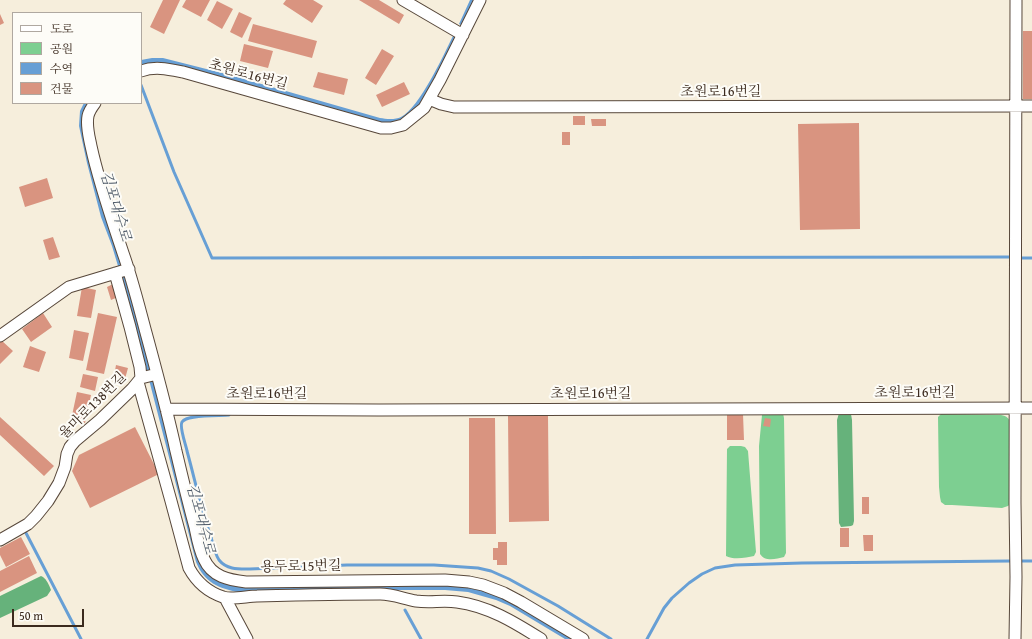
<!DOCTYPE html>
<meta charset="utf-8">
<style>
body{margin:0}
#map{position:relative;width:1032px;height:639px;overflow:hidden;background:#f6eedc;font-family:"Gentium Book Plus","Noto Serif KR",serif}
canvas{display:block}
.legend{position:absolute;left:12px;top:12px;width:130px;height:92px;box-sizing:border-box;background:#fdfcf7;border:1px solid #afa8a0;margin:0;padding:5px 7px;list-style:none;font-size:12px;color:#3b2a1e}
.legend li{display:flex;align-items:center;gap:8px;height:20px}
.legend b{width:20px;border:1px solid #afa8a0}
.scale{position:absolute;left:12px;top:609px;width:72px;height:18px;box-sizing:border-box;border:2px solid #3b2a1e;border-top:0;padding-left:5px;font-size:12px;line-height:14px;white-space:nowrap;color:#3b2a1e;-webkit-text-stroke:3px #fdfcf7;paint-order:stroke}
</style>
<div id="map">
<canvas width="1032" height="639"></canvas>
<ul class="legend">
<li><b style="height:5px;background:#fff"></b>도로</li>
<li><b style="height:11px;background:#7dcf91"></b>공원</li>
<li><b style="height:11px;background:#679fd5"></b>수역</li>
<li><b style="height:11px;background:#d99480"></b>건물</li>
</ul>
<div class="scale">50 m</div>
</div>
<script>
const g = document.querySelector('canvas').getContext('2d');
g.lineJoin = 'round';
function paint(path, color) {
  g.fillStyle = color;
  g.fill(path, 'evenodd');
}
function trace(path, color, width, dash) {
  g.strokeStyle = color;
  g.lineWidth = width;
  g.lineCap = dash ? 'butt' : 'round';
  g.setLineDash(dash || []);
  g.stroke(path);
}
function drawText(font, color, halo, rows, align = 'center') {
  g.font = font + ' "Gentium Book Plus","Noto Serif KR",serif';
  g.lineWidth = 4;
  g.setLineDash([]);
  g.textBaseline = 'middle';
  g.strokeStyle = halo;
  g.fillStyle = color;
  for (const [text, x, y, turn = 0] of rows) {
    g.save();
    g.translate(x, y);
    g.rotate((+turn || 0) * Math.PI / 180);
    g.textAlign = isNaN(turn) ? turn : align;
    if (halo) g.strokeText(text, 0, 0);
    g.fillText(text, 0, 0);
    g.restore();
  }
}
const green = new Path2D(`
 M766 412 783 413 784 418 786 553 784 557C776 559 765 562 760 554L759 446 762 415Z
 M941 414 1001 415C1007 416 1009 418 1011 424V503L1008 506 1002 508 952 505H945L941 502 940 497 939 487 938 417Z
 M730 446H741L745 447 748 451 756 552 754 556C746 558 733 560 726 556L727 449Z`);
const forest = new Path2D(`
 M839 413 851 414 852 420 854 521 853 525 851 526 841 527 839 523 837 420Z
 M41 576 43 577C47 580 49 585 51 590L47 596 0 618V596Z`);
const water = new Path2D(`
 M470 0H476L463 26 459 24Z
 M453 36 457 38 422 104 408 118 386 124 141 67V60L152 58H163L230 75 380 118C386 119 395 120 401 117 420 107 443 56 453 36Z
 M84 103H91L86 136 213 576 448 583 493 591 576 639H565L510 606 496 600 468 592 445 590H364L239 592C219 589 204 582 196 562L130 306 112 246 101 217 87 163 79 126 80 111Z`);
const stream = new Path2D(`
 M141 85 174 172 212 258 1009 257
 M1021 258H1032
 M229 415C220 416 187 414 182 422 179 427 186 445 187 451 195 480 201 509 211 537 213 545 215 554 219 560 227 570 239 569 250 569L347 565H434L478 568 491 571 509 579 558 606 611 639
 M26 533 81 639
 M1021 561H1032
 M405 610 421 639
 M647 639 664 608 672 598 689 583 702 574 715 568 735 565 802 563 1011 561`);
const building = new Path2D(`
 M163 0H180L164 34 150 27Z
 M186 0H210L201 17 182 7Z
 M286 0H313L323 6 312 23 283 4Z
 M359 0H379L404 15 399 24Z
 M217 1 233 9 222 29 207 20Z
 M239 12 252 18 242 38 230 32Z
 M0 14 4 23 0 25Z
 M253 24 317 41 312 58 248 41Z
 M1023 31H1032V99H1023Z
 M244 44 273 51 268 68 240 61Z
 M382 49 394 56 376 85 365 78Z
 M318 72 348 79 344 95 313 87Z
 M404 82 410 94 382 107 376 95Z
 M573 116H585V125H573Z
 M591 119H606V126H592Z
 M859 123 860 229 800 230 798 124Z
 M562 132H570V145H562Z
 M47 178 53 198 25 207 19 187Z
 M53 237 60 257 49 260 43 240Z
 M113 284 118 297 111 300 107 287Z
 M82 287 96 290 91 318 77 316Z
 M43 313 52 327 31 342 22 329Z
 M98 313 117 317 104 374 86 370Z
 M74 330 89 333 83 361 69 358Z
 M1 340 13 351 0 364V341Z
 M30 346 46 352 39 372 23 367Z
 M116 365 128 368 125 379 114 376Z
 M83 374 98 377 95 391 80 387Z
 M77 392 91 395 85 423 71 420Z
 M727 414H743L744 440H727Z
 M508 416H548L549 521 509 522Z
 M0 417 54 466 44 476 0 435Z
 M469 418H495L496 534H469Z
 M765 418 771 419 770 427 763 426Z
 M135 427 159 474 90 508 72 471 79 455Z
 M862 497H869V514H862Z
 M840 528H849V547H840Z
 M863 535H873V551H864Z
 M21 537 30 554 6 567 0 555V548Z
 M498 542H507V565H497V560H493V548H498Z
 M29 556 37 573 0 592V571Z`);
const minor = new Path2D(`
 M403 0 463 35
 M141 71C155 66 168 69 183 72L381 128H391L403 125 424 108 440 80 480 0
 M429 99 441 104 454 107 1032 106
 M95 103C92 107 89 111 88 116 86 126 89 136 91 146 99 183 111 217 123 253 133 281 140 311 148 340 158 377 168 414 176 451 182 476 188 502 195 527 197 537 199 549 204 559 212 577 229 580 246 582L445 580 469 582 483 585 504 593 521 602 583 639
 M115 273 130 327 140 367 141 378
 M0 336 69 287 129 269
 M138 382 171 501 189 568C196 581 208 592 223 597 231 600 248 596 257 596 298 595 339 594 380 594 393 594 404 599 416 601 430 603 443 600 457 602 488 606 514 622 541 639
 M166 409 379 410 1032 408
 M0 540 28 524 36 516 48 501 59 483 65 467 67 454 70 447 75 441 100 420 132 389 141 378 157 374
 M225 598 247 639
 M1015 639 1016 577 1015 503 1016 0`);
const streetNames = [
 ["초원로16번길",248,75,15],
 ["초원로16번길",721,92],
 ["초원로16번길",915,393],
 ["초원로16번길",267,394],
 ["초원로16번길",591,394],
 ["율마로138번길",93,406,-45],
 ["용두로15번길",301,567,-1]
];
const waterNames = [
 ["김포대수로",115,206,73],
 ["김포대수로",200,519,75]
];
paint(green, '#7dcf91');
paint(forest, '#66b27b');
paint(water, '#679fd5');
trace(stream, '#679fd5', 3);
paint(building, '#d99480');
trace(minor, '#57473a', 13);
trace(minor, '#fff', 11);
drawText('14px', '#3b2a1e', '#fdfcf7', streetNames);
drawText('italic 15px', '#4d5967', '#fdfcf7', waterNames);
</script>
